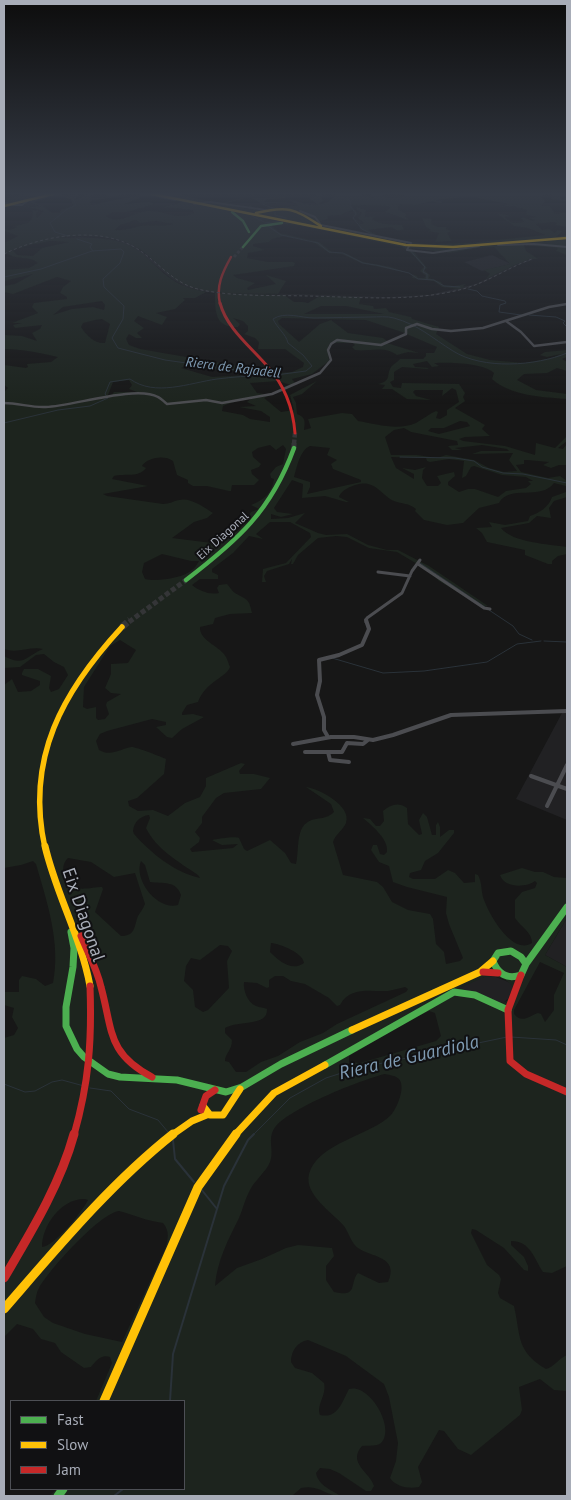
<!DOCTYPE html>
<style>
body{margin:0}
#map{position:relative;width:571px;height:1500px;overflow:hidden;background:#171717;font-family:"PT Sans",sans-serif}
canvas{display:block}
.frame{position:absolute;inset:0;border:5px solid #a8adb8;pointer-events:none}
.legend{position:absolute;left:10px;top:1400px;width:175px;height:90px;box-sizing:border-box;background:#111113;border:1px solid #4d4f55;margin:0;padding:6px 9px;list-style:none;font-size:15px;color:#a8adb8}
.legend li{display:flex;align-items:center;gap:10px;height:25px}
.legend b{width:25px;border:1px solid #4d4f55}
</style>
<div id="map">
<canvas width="571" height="1500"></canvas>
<div class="frame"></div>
<ul class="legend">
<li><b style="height:6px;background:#4caf50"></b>Fast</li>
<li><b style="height:6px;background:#ffc107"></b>Slow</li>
<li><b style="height:6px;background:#c62828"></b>Jam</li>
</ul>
</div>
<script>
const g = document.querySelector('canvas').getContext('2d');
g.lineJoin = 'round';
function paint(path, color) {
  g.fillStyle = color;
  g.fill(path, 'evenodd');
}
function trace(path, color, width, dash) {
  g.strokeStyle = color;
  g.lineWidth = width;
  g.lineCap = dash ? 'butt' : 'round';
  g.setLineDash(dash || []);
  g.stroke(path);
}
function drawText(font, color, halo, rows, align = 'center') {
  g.font = font + ' "PT Sans",sans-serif';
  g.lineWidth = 4;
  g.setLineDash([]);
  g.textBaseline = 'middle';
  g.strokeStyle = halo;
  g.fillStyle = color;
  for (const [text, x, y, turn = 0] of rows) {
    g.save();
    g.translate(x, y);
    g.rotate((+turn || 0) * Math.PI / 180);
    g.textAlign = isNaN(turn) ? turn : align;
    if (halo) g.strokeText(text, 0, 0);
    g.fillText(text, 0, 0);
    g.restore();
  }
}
const built = new Path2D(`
 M79 237 108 239 132 244 181 283 221 292 387 297 429 295 476 284 515 265 530 259 533 260 517 265 484 282 461 290 430 296 388 298 206 292 186 287 172 279 133 247 106 239H57L22 246 4 255V253L12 249 37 241 51 239Z
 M492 255 511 264 482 271 464 262Z
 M562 713H567V820L516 799Z
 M567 918V967L545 955Z
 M489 976 496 977 511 983 513 987 508 999 504 1002 496 1003 458 988 479 978Z`);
const green = new Path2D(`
 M26 194H61L57 195 67 196 78 194 75 200 88 194H93L91 195 92 198 110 197 104 194H126L114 196 117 197 92 200 89 203H92L90 205 141 195 133 194H180L181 195 219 204 258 194 223 204 248 209 250 204 256 210 269 208 252 198 284 197 287 198 267 199 264 202H290L265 204V206L279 208 298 205 289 200C299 201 309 206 318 205L309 198 319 195 312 194H321L323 197H321L323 201 319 203 321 204 328 202 337 194H363L361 195 373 198 370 196 373 194H386L381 196C386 198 399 198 406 196L398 194H567V197L559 196 562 199 567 198V204L566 201 551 199 552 196 551 194 543 195 541 197 545 201 542 206H567H550L555 214 567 212V227L555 225 557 223 554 222 536 224 542 230 549 229 555 233 557 230 562 231 556 237 567 235V255L556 251 558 248 524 245 526 251 538 259H530L515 265 486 279 490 274 484 270 510 264 494 247 478 248 450 253 411 248 427 268 424 270 430 275 429 278 441 282 443 285 455 286 466 284 463 286 466 287 459 289 442 287 434 281 412 278 413 275 408 273 361 263 342 254 329 253 312 241 284 236 272 239 269 242 253 244V246L265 250 248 253 247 258 268 262H293L295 263 294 266 233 275 237 278 255 283 247 288 248 290 276 284 266 275 286 281 278 294C247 293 211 296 183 284 167 277 155 260 141 250 120 235 84 234 59 238 83 240 109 235 131 246 147 254 158 271 173 280 183 287 194 289 206 292L195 298H183L185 300 175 309 156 313 167 317 162 325 138 316 134 321 144 328 137 333 142 338H136L129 334 126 339 129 345 140 349 278 373 292 372 303 367 304 363 285 349H258L259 342 255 338 244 334 248 331V326L243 321 233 318 240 324 238 327C215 328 215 312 215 293L284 295 294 302H302L308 303 320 296 361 297 359 304 373 306 374 309 386 308 389 312 411 317 412 319 439 327 436 334 467 354 490 360 524 363 552 358 561 354 547 357 540 355 545 352 567 350V357L562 359 567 362V371L557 368 547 373 524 374 517 380 536 390 567 394V399C542 397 511 396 492 379L494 373C484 363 449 362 434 363L439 366 432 367 427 361 413 364 415 367 429 368 427 369 402 367 394 372V380L390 382 393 387 401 388 402 383 459 384 465 393 463 397 465 401 455 408 485 425 482 429 490 436 465 437 459 439 463 441 505 446 535 455 536 443 555 448 567 436V441L558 448 563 449 567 444V465H559L551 468 543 465 549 462 527 460H524V464L516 465 521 472 548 478 560 476 567 481V497L554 501 549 508 551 518 537 516 529 523 501 528C513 543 549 544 567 547V554L558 556 552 561V564H548L525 555V550L487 542 482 533 476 528 492 527 489 522 505 525 528 521 530 516C539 513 549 507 552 497L566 492V486L554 483C541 501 509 484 499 503L479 508 463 523 447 525 424 520 415 511 416 509C409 503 402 504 394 501 387 499 377 485 368 484 360 482 342 488 339 497L349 502H346L325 496 302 498 303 484 292 480 274 508 277 512 293 514 281 517 271 514V519L288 518 305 513 295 523 318 533 326 535 347 534 368 545 387 550H398L429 566 488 606H481L439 581 429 571 397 552 369 548 347 537 336 536 318 538 298 555 293 564H291L292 559 289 564 267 571 264 576 266 582H262L263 569 286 563 311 537 310 533 290 522H270L256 534 263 539 249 536 233 553 212 569V572L218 575V579H200L192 585C199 591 210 595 219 593L217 588 219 585 227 584C230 587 232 591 235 593 247 600 249 598 252 613L230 614 215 618 213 624 200 627C199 639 216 645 223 653 227 657 228 662 230 667 227 677 205 682 198 702L187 705 182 713V715L193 714 204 717 182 729 172 738 167 737 156 727 166 725V722L152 719 107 731 100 734 96 741 99 750C111 757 120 749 131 747 134 746 162 757 166 759L164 774 137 798 128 801 129 806 138 811 153 810 168 816 185 803 200 797 206 786V778L241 763 245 764 239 771 240 774H254L270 778 261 789 224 793 216 798 202 817V823L195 832 200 838 199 842 190 849 192 852 233 848 238 844 222 845 212 840C218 839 234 836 239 838L244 849 247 851 270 840 285 853 291 863 296 864C300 848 294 822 316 819 323 818 329 817 334 812L331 804 306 787C320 789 352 806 346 823 343 830 335 835 333 842L343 875 377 882 383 887 392 902 408 910 430 914 433 919 436 944 444 952 446 964 460 961 463 958 449 924 446 913 447 897 407 887 393 882 389 866 379 862 371 850 373 845H377L380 854 384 855 387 852C389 839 370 824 363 818L370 819 376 826H380L384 821 383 811C391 804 399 802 407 808L408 824 419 835 422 834 419 820 423 813 427 817 432 835H436V825L438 822 440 827V837L449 830H454V833L438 853 425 861 421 870 410 873 409 877 413 879H435L448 870 455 873 464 883 475 882V874L478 875C482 882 481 890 483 897 488 913 512 956 532 943 532 932 521 927 515 918V900L522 892 535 888 537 883 535 881C526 888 504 888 500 875L522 868 535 872H543L554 877 567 878V918L545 955 567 967V1266L552 1273 543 1272C534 1259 531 1241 511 1241V1245L524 1257 528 1266V1271L524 1270 504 1248 476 1230 472 1229 471 1233 487 1265 499 1275 501 1279 498 1293 500 1298 514 1306C521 1337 516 1351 546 1369 554 1367 559 1358 567 1355V1391L554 1390 540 1379 519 1387 522 1410 520 1415 471 1455 458 1449 444 1431 439 1430 418 1467 422 1482 419 1487C409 1489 396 1487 390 1478L396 1461 398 1443 389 1397 384 1384 346 1356 308 1340C297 1342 291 1351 291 1362L295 1368 312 1373 324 1383C327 1395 316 1405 320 1415 338 1419 342 1402 349 1389 370 1383 396 1429 381 1443 376 1447 368 1445 362 1446 347 1463 370 1472 374 1486L371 1491H366L339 1473 330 1469 320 1468 316 1473C318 1485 331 1490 341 1496 325 1496 320 1484 301 1488L292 1496H49L57 1489H184V1401H96L112 1363 110 1357C101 1354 96 1361 91 1367L84 1368 61 1352 55 1343 41 1339 33 1329 17 1324 4 1337V1038L14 1035 18 1028 12 1017 14 1008 4 1005V992H19V980L22 976 36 979 45 986 53 983C61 943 47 902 36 864L33 861 21 865 4 868V685L12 679 18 692 31 691 40 685V681L22 675V673L24 669H38L51 676 49 688 51 692 59 689 68 675 64 667 54 662 44 654 36 655 20 667 4 668V656C25 667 24 657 43 649 30 646 17 654 4 649V392L8 388 4 385V365L26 368 28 367 27 364 51 362 58 357C40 353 22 349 4 349V335L22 336 37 341 32 333 40 329 42 325 15 328 13 325 22 323H12L38 313 32 307 34 303 67 299V297L60 293 63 287 71 281 57 277 13 294 4 292V286L15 284 33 274 4 281V270L29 268 38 263C29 255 16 261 7 253L29 244 4 253V243L18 236 4 231V229L10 230 17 227 13 226C26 224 35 223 32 210L40 211 36 213 37 218 44 211 24 206 42 207 28 202 4 208V199ZM56 195 71 199 73 206 62 209 59 213H52L43 206 34 202ZM147 195 183 202 163 207 193 210 194 213C178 221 164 210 147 211 133 212 119 226 106 216L113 212H127L155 204 149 202 124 204ZM474 197 508 204 500 207 513 206 527 210 526 215 536 217 529 218 535 220 532 221 523 217 521 218 524 222 512 223 504 217 513 216 496 213 514 226 528 228 545 235 468 243 424 244 379 236 368 230 391 227 398 231 404 229 402 225C392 224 380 225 372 219L375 216 365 217 366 210 357 207 356 209 362 213 358 218 364 223 361 224 353 217 358 214 351 205 388 206 390 208 385 212 408 220H409L405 217 407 214 398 210V206L403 205 397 204H411L413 206 432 201 443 204 441 201 444 200 435 201 440 199ZM353 209 356 214 352 217 359 223 360 229 373 235 321 224 320 221 328 219 327 216 341 215ZM136 220 140 223 156 221 173 224C161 227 150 224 140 226 131 228 124 231 115 230L120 225ZM282 224 297 225 402 247 412 254 424 267 420 271 426 276 424 278H418L417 276 391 267 363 262 347 254 332 252 319 242 280 233 272 226ZM51 241 69 242 42 248 33 256 17 255 13 251 29 245ZM102 301 105 305 104 310 93 307 72 309 53 315 63 307ZM321 306H346L384 314H304ZM282 318 366 320 402 332 437 347 434 353H426V356L423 359H400C398 362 393 364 391 367 386 375 392 381 378 384L385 385 382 389H392L407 399 431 400 416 396 413 392 415 390H443L442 396 452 388 456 390 459 402 447 410V415L440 419 436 418 438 412 436 411C429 414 423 419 416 423 398 431 376 424 358 421L352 414 342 413 308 419 311 428 304 430C305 422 306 417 297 414L296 403 293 397 302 394 317 381 290 395 294 410 281 412 264 398 270 395 257 393 250 383 278 381 291 385 295 383 292 379 312 374 329 361 328 347 330 343H353L355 345 352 347 355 350C370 352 383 345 397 355L408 352 419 353 387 343V341L383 338 348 333 331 320 320 324 299 342 279 324 278 321ZM95 320 102 319 110 324 105 343C95 344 87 336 81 327L83 323ZM185 366 248 373 251 375 212 377 181 368ZM129 380 132 385 129 389 137 392H114L112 395H108L113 382ZM252 398 247 402 256 406 239 407 261 411 270 417V422L250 419 243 415 222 411 223 406C233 402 241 400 252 398ZM460 421 467 422 470 426 439 434 428 431 431 428H444ZM404 428 411 432 457 441 458 445 448 446 452 450H462L455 448 482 445 507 449 509 451H481L472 454 513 453 509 460 517 471 504 472 489 468 474 460 446 455 437 458 417 455H391L385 437 394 430ZM270 445 276 450 283 445 286 449 283 464 276 467 270 474 271 478 274 479C272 493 264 500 251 505L259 509 251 512 240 529 220 544 172 538 194 522 207 518 213 513C204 507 190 497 179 500 173 501 170 504 163 504L107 496 103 494 148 486 112 479 114 476C125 473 139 478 146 468L142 466C148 457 165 455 173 461L177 475 188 480V483L193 486H207L229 491H231L232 485H254L259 480 252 474 251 470 259 467 261 464 253 457 252 452 258 448ZM310 446 330 448 327 455 337 460 331 464 333 469 361 480V482L307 494 310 487V482L294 477C297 467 300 450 310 446ZM391 457 423 458H426L427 461 430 462 449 459 464 461 462 478 466 476 471 467 474 466 502 475 526 477 533 481H528L531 484 526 488 506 491 498 497 475 489H468L459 492 448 485V482L455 476 454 472 437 476 441 483 438 486H427L422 478 423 470 426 467 415 470 402 468 414 474V479L396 468ZM162 554 191 561H199C197 564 195 568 192 570 183 578 157 582 145 579L142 572 144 563ZM120 640 136 650 128 663 111 664V674L105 688 111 693 121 694 107 702 106 705 109 714 105 719 98 720 96 718V707L87 709 83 707 84 687 110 646ZM149 815 150 818 146 828C156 849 179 862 198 875L200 878C174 872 152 854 134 834L133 831C134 822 140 816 149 815ZM68 858 91 862 114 877 135 873 145 904C143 909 141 911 138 916 134 926 136 936 121 936L95 912 103 889 102 887C95 887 83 890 77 888 65 884 58 867 68 858ZM141 861 145 865 150 882C163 884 176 880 181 895L178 905C158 911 133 880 141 861ZM271 943C281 944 303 953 304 963 292 972 279 961 270 952ZM220 945 228 946 232 951 227 961 229 988 208 1010 203 1012 195 1007 193 990 184 981 186 966 191 958 200 960ZM540 962 564 973 554 995V1010L545 1022 541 1014 538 1013C529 1016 522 1024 514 1014V1010ZM275 976H283L291 981 305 984 329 998 337 1006 340 1005C350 986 371 992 388 991 394 990 400 988 405 987L408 989 406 992 337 1024 323 1033 300 1042 278 1056 261 1062 246 1072H236L229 1062 225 1061C225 1053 232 1051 232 1040L225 1033V1028C238 1020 268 1027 267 1009 263 1007 260 1008 256 1006 247 1002 243 990 244 982L257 983 267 988 269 987V980ZM485 977C495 975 507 978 513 987 512 990 511 995 509 999 501 1010 471 990 459 988ZM429 1011 435 1013 441 1036 436 1041 360 1063 349 1062V1056L414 1018ZM385 1074C390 1075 396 1076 399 1079 406 1087 397 1108 391 1115 372 1135 317 1143 309 1174 304 1195 332 1212 344 1226 349 1233 351 1243 358 1248 370 1257 400 1256 388 1282L379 1283 358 1273C349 1283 359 1298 334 1292L326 1280V1266L334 1256 332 1248 298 1245 286 1248 262 1259 237 1268 215 1286C217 1261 228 1240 239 1218 243 1209 245 1199 250 1190 255 1180 266 1172 270 1162 275 1150 266 1138 276 1126 293 1107 360 1080 385 1074ZM85 1199 88 1200C82 1212 55 1246 42 1247 42 1225 62 1198 85 1199ZM119 1211C134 1215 147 1221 163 1223 170 1231 168 1240 165 1249L122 1342 85 1334 53 1323 44 1317 35 1303C36 1298 36 1293 39 1288 48 1271 100 1213 119 1211Z
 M422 218 432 219 431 224 438 227H447L446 229 451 231 447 233 452 241 435 242 439 233 427 231 431 230 426 227Z`);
const streamFar1 = new Path2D(`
 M339 194 342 198 350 200 351 207 356 214 353 218 362 229 376 236
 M262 204 273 208
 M275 211V215L286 218
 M252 216 264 222
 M265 223 280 221
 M268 226 281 235 318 243 329 252 343 253 363 263 375 265
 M68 236 55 232 50 223 66 210 76 205 73 199 77 196 76 194
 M77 239 92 244 90 247 93 251
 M403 246 406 247
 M409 249 415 256
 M416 257 425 267 423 272 427 274V279
 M376 265 409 273 418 279 434 280 444 286 460 287
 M4 277 41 269 92 251 121 249 124 252 120 263 103 279 104 287 124 306 123 319 112 338 118 348 165 360 272 375
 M468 289 477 291 482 296 505 301 506 303 500 305 499 312 521 315
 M529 315 556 317 565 321 563 323 567 327
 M276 375 306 371 312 366 303 355 288 343C286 334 277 328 273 319 285 311 301 318 314 318 333 318 352 317 371 317 378 317 387 316 394 318 419 325 432 338 453 351 483 370 536 366 567 353
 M4 423 58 410 90 406 108 398 105 394 110 382 130 379C155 397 189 383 217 379 233 377 248 376 264 375
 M400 457 455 458 474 461 482 467 503 473 523 474 567 483
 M420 563 485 607
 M489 610 513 626 519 634 532 640
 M544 641 567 642
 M332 658 383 673 424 671 487 662 517 644 541 641
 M511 1037 556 1040 567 1045
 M4 1084 25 1092 35 1091 52 1082 62 1080 84 1086
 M90 1088 111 1091 129 1109 158 1120 168 1132
 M253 1135 290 1098 326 1078 354 1069 507 1037`);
const stream = new Path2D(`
 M173 1140 175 1159 194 1182
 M201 1189 217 1209
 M170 1401 173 1354 224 1186 248 1140 254 1134
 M114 1496 123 1489`);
const highwayTunnelFar3 = new Path2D(`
 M234 257 243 247`);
const highwayTunnelFar2 = new Path2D(`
 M294 444 295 433`);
const highwayTunnelFar1 = new Path2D(`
 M294 448V443
 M129 622 186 580`);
const highwayTunnel = new Path2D(`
 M122 627 130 620`);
const streetFar3 = new Path2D(`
 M144 194 153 195
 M50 195 60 194
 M160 197 175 200
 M4 203H7
 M194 204 210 202 266 210
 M13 205H22L29 200
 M300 211 315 217 321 225 411 243
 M498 245 534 244 567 247
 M409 246 407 250 433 253 479 246`);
const streetFar2 = new Path2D(`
 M506 321 521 332 534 346 567 342
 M4 403C19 403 32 408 46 407 73 406 136 385 158 397 161 398 164 402 167 404L206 400 222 403 272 394 320 373 331 360 328 350 331 344 337 340 381 345 406 334V328L417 324 432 329 451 331 483 328 549 307 567 304`);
const streetFar1 = new Path2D(`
 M418 564 484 608 490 609
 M378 572 410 576
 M366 622 367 618 402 593 412 571 420 560`);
const street = new Path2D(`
 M328 737 324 730V717L317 695 320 681 319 660 339 655 362 645 369 629 366 620
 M293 744 331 737H354L373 740 393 735 451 715 567 711
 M305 752H342L347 743 363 744 368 740
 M328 752 330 760 349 762
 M531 776 567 789
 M547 806 567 765`);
const fastFar3 = new Path2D(`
 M232 212 243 221 249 232
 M243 247 261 226 282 223`);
const fastFar2 = new Path2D(`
 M186 580C238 540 271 511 294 448`);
const fastFar1 = new Path2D(`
 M71 932 74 948 73 967 66 1007V1026L77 1049 84 1057 108 1074 120 1077 177 1080 226 1092 242 1087 281 1064 352 1030
 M511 951 521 957 526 964 521 975C507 980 498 974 493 961L498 953Z
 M526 964 567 907
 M325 1065 454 992 475 995 508 1010`);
const fast = new Path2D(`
 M58 1496 63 1489`);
const slowFar3 = new Path2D(`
 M152 194 406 245 453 247 567 238
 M4 206 53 194
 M256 213C289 205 294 209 321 226`);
const slowFar2 = new Path2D(`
 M45 848C25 758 63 691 122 627`);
const slowFar1 = new Path2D(`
 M45 846C56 894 81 937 90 986
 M352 1030 480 972 493 961
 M203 1106 210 1115H223L240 1089
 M172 1135 192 1121 209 1114
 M235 1135 274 1093 325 1065`);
const slow = new Path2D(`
 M4 1309C57 1248 110 1184 173 1134
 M104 1401 198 1187 236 1134`);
const jamFar3 = new Path2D(`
 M220 304C216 286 222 273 231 257`);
const jamFar2 = new Path2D(`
 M220 303C227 329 251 347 268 367 285 386 293 408 295 433`);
const jamFar1 = new Path2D(`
 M81 936C88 953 97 969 101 987 113 1031 107 1053 152 1077
 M483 972 498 973
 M521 975 508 1010 510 1061 526 1074 567 1092
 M201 1110 206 1096 215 1090
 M74 1135C89 1082 92 1041 90 986`);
const jam = new Path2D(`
 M4 1278C31 1232 60 1185 74 1134`);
const rail = new Path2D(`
 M4 254C43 235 104 224 142 252 163 267 176 285 202 290 236 297 273 295 308 296 358 297 410 302 459 290 485 284 507 268 532 259`);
const farStreetnames = [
 ["Eix Diagonal",223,536,-42]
];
const farWaternames = [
 ["Riera de Rajadell",233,368,7]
];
const nearStreetnames = [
 ["Eix Diagonal",83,915,71]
];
const nearWaternames = [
 ["Riera de Guardiola",409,1058,-13]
];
paint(built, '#212123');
paint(green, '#1d241e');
trace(streamFar1, '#2a3239', 1);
trace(stream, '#2a3239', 2);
trace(highwayTunnelFar3, '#343537', 3, [3, 2]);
trace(highwayTunnelFar2, '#343537', 4.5, [4.5, 2]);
trace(highwayTunnelFar1, '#343537', 5, [5, 2.5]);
trace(highwayTunnel, '#343537', 7, [7, 3]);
trace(streetFar3, '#4b4c50', 2);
trace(streetFar2, '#4b4c50', 2.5);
trace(streetFar1, '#4b4c50', 3);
trace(street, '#4b4c50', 4);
trace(fastFar3, '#4caf50', 2.5);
trace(fastFar2, '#4caf50', 4.5);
trace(fastFar1, '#4caf50', 7);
trace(fast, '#4caf50', 9);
trace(slowFar3, '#ffc107', 2.5);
trace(slowFar2, '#ffc107', 5.5);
trace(slowFar1, '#ffc107', 7);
trace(slow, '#ffc107', 9);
trace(jamFar3, '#c62828', 2.5);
trace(jamFar2, '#c62828', 3);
trace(jamFar1, '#c62828', 7);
trace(jam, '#c62828', 9);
trace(rail, '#4b4c4f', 1, [3, 2.5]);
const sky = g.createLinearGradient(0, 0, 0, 404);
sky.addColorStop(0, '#0d0d0d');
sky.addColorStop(0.48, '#363c47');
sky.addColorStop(1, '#363c4700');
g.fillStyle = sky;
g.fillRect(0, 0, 571, 404);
drawText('12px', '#a8adb8', '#111113', farStreetnames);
drawText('italic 14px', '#7f9bb3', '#111113', farWaternames);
drawText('18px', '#a8adb8', '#111113', nearStreetnames);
drawText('italic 19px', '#7f9bb3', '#111113', nearWaternames);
</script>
